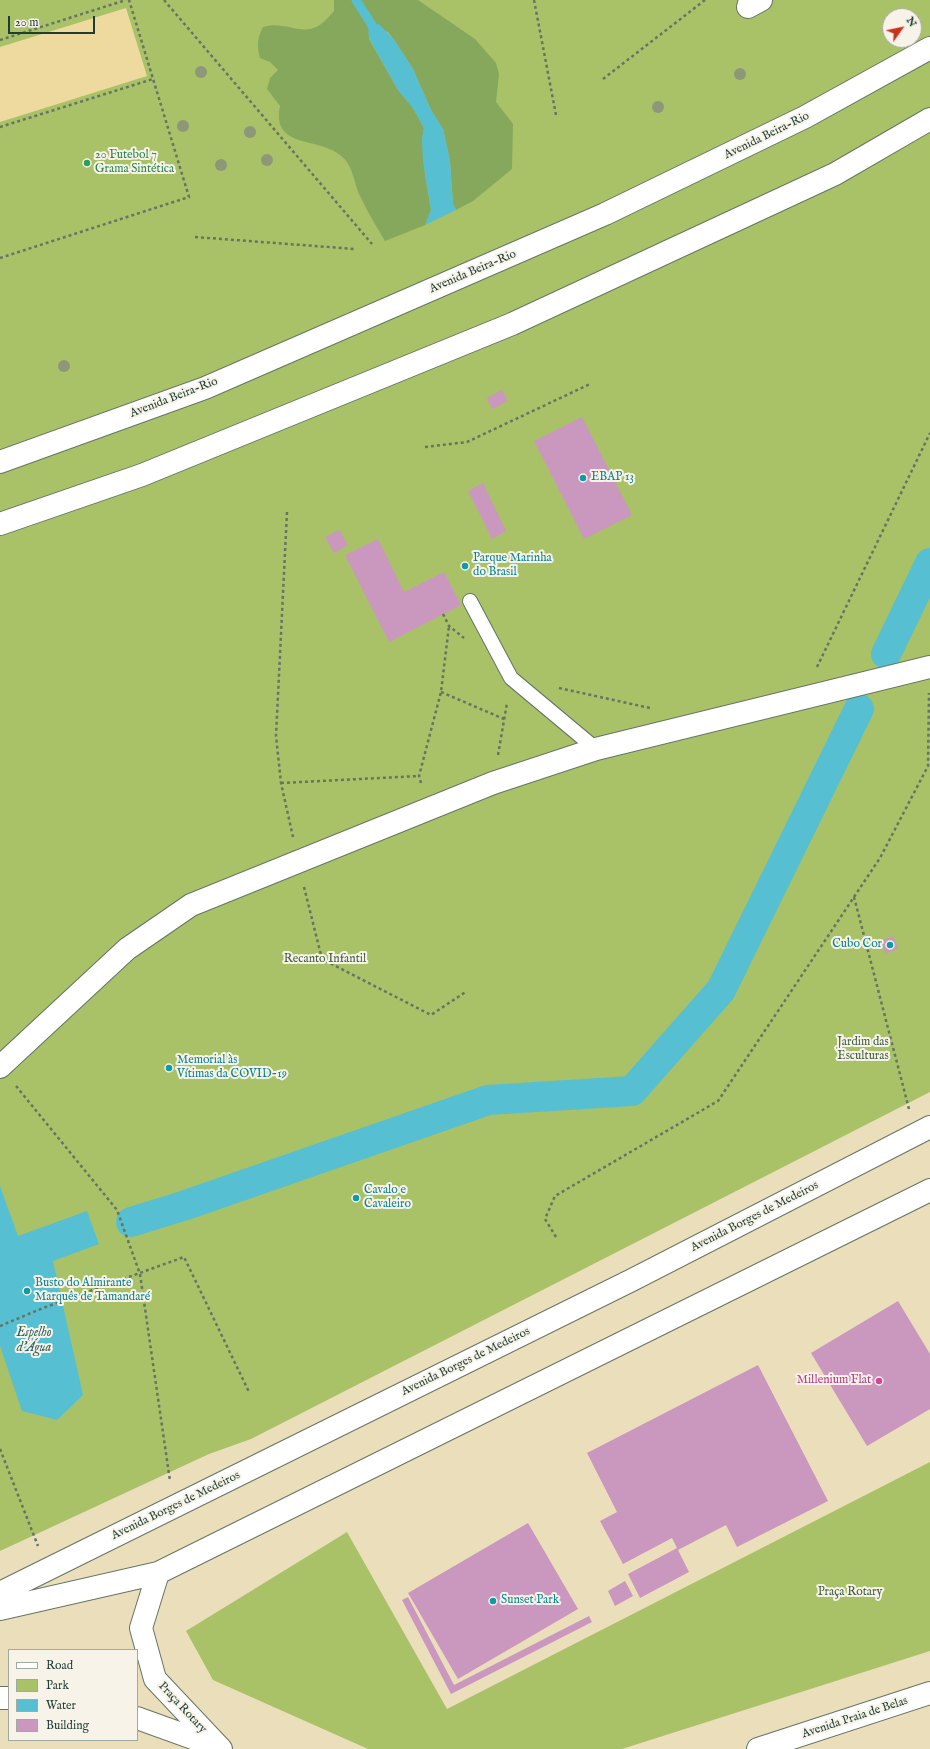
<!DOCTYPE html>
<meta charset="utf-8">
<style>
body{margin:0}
#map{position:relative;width:930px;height:1749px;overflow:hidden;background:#ebdebb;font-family:"IM FELL English",serif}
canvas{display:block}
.legend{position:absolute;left:8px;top:1649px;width:130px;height:92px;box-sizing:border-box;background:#f7f3e8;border:1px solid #a1aaa0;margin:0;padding:5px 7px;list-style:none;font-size:12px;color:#1f3d34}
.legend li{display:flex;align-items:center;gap:8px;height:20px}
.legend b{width:20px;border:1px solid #a1aaa0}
.north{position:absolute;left:882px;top:8px;width:40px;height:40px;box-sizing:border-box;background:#f7f3e8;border:1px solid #a1aaa0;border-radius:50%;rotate:57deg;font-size:11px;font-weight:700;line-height:16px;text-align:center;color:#1f3d34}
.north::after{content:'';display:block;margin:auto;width:14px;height:18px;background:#c8321e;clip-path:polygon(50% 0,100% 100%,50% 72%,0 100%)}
.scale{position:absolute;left:8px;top:16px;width:87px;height:18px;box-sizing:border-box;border:2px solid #1f3d34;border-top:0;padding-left:5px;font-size:12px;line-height:14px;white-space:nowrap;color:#1f3d34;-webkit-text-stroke:3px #f7f3e8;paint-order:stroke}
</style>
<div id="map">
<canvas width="930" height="1749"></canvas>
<ul class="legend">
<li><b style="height:5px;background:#fff"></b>Road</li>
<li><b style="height:11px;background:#a9c268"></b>Park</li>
<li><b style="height:11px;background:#56bfd2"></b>Water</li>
<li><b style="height:11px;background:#ca97bf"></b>Building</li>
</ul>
<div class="north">N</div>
<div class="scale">20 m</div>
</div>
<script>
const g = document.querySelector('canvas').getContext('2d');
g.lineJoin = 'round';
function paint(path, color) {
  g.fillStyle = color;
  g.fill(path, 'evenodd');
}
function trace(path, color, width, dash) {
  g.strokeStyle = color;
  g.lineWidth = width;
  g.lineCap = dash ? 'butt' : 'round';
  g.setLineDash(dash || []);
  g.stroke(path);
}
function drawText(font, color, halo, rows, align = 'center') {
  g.font = font + ' "IM FELL English",serif';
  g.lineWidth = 4;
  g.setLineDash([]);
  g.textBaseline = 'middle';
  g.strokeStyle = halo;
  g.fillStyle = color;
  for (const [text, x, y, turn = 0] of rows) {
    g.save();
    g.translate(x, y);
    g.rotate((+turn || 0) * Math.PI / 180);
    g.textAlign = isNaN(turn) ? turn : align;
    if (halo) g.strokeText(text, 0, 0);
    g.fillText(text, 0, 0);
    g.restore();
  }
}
const green = new Path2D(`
 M0 0H930V1092L251 1439 209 1454 0 1551ZM890 16H914V40H890Z
 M930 1462V1651L622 1749H368L213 1680 186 1631 347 1532 447 1709Z`);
const forest = new Path2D(`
 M334 0H418L475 39 496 63 499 74 496 102 513 124 512 169 473 201 456 210 453 204 450 161 443 129 431 110 413 69 395 41 388 32 369 27V39L398 90 413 108 424 128 422 139 425 174 431 210 425 225 385 241C376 226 367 211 360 196 353 181 354 166 340 155 319 137 271 149 280 106L267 89 270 78 278 70 270 62 260 58C257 46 257 38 263 27 283 20 301 36 318 26 324 23 329 16 334 11Z`);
const sand = new Path2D(`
 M126 8 147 76 0 122V47Z`);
const water = new Path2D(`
 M379 24 395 41 413 69 431 110 443 129 450 161 453 204 456 210 425 225 431 210 423 162 422 139 424 128 413 108 398 90 369 38 368 27Z
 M0 1186 18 1236 87 1211 99 1244 53 1261 83 1395 57 1420 22 1411 0 1346Z`);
const stream = new Path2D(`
 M356 0 379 36`);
const canal = new Path2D(`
 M886 654 930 563
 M131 1222 183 1206 488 1100 632 1091 721 990 859 709`);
const building = new Path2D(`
 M502 390 508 401 492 409 487 398Z
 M582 417 632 515 584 539 534 441Z
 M483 483 506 531 492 539 468 491Z
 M339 530 348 545 334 553 325 537Z
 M378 539 404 592 444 572 461 605 389 642 345 555Z
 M893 936 898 948 886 954 881 941Z
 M898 1301 930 1354V1409L867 1446 811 1353Z
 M758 1365 828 1501 737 1547 726 1525 678 1550 689 1572 640 1598 628 1574 677 1548 672 1538 623 1564 600 1521 617 1512 587 1453Z
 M528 1523 578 1609 458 1679 408 1593Z
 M625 1581 633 1596 615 1606 608 1591Z
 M408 1597 454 1685 589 1616 592 1622 451 1694 402 1600Z`);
const path = new Path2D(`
 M164 0 372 244
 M534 0 556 115
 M0 40 126 0
 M603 79 705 0
 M0 127 153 79
 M195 237 355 249
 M0 258 189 197 129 0
 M425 447 467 442 590 384
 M287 512 276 736 281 783 293 837
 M443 614 449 626 464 638
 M817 667 930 433
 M559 688 650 708
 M441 692 504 719
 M498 755 507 703
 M281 783 419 776
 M421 783 419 776 441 692 449 626
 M304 887 322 959 431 1015 467 991
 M854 897 909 1109
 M16 1086 117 1210 140 1274 170 1481
 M556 1237 545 1219 555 1196 718 1101 880 858 928 766 929 693
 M0 1326 43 1308 184 1257 249 1392
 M0 1449 38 1546`);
const lane = new Path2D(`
 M470 601 511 678 596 749`);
const street = new Path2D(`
 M750 0 748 7 761 0
 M0 1067 127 949 191 905 493 783 596 749 930 667`);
const secondary = new Path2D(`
 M0 462 205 388 605 214 805 117 930 48
 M0 524 142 475 512 324 835 174 930 119
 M158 1573 141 1628 155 1679 221 1749
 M0 1593 632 1280 930 1127
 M0 1609 158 1573 930 1190
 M0 1698H9
 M137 1718 215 1746
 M758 1749 930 1693`);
const trees = [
 [201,72],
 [740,74],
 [658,107],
 [183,126],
 [250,132],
 [267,160],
 [221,165],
 [64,366]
];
const markers = [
 [87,163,4,"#2e9e5b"],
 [583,478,4,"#0f9aa8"],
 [465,566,4,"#0f9aa8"],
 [890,945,4,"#0f9aa8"],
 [169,1068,4,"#0f9aa8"],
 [356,1198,4,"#0f9aa8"],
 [27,1291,4,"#0f9aa8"],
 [879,1381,4,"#d1479c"],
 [493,1601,4,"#0f9aa8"]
];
const streetNames = [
 ["Avenida Beira-Rio",767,136,-26],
 ["Avenida Beira-Rio",473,272,-23],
 ["Avenida Beira-Rio",174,398,-21],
 ["Avenida Borges de Medeiros",755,1217,-27],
 ["Avenida Borges de Medeiros",466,1362,-26],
 ["Avenida Borges de Medeiros",176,1506,-26],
 ["Praça Rotary",182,1708,47],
 ["Avenida Praia de Belas",855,1718,-18]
];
const leisureNames = [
 ["20 Futebol 7",95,156],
 ["Grama Sintética",95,170]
];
const cultureNames = [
 ["EBAP 13",591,478],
 ["Parque Marinha",473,559],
 ["do Brasil",473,573],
 ["Cubo Cor",882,945,"right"],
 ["Memorial às",177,1061],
 ["Vítimas da COVID-19",177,1075],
 ["Cavalo e",364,1191],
 ["Cavaleiro",364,1205],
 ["Busto do Almirante",35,1284],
 ["Marquês de Tamandaré",35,1298],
 ["Sunset Park",501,1601]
];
const parkNames = [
 ["Recanto Infantil",325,960],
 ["Jardim das",863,1043],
 ["Esculturas",863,1057],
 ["Praça Rotary",850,1593]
];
const hotelNames = [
 ["Millenium Flat",871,1381]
];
const waterNames = [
 ["Espelho",34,1333],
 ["d'Água",34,1348]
];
paint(green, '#a9c268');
paint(forest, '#86a85c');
paint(sand, '#eeda9e');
paint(water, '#56bfd2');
trace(stream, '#56bfd2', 9);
trace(canal, '#56bfd2', 30);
paint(building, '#ca97bf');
trace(lane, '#667563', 16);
trace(street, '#667563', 24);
trace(secondary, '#667563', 24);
trace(path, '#667563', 2.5, [3, 3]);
trace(lane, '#fff', 14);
trace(street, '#fff', 22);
trace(secondary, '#fff', 22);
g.fillStyle = '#8e9878';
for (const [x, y] of trees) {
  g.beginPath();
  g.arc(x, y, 6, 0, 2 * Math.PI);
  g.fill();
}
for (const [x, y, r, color] of markers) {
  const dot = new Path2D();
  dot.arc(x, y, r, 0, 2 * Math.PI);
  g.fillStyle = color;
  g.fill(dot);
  trace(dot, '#f7f3e8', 1.5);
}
drawText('12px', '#1f3d34', '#f7f3e8', streetNames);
drawText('12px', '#27864d', '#f7f3e8', leisureNames, 'left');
drawText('12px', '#0d838f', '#f7f3e8', cultureNames, 'left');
drawText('12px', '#425e41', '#f7f3e8', parkNames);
drawText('12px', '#b23c85', '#f7f3e8', hotelNames, 'right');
drawText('italic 13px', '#2d5e5c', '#f7f3e8', waterNames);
</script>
